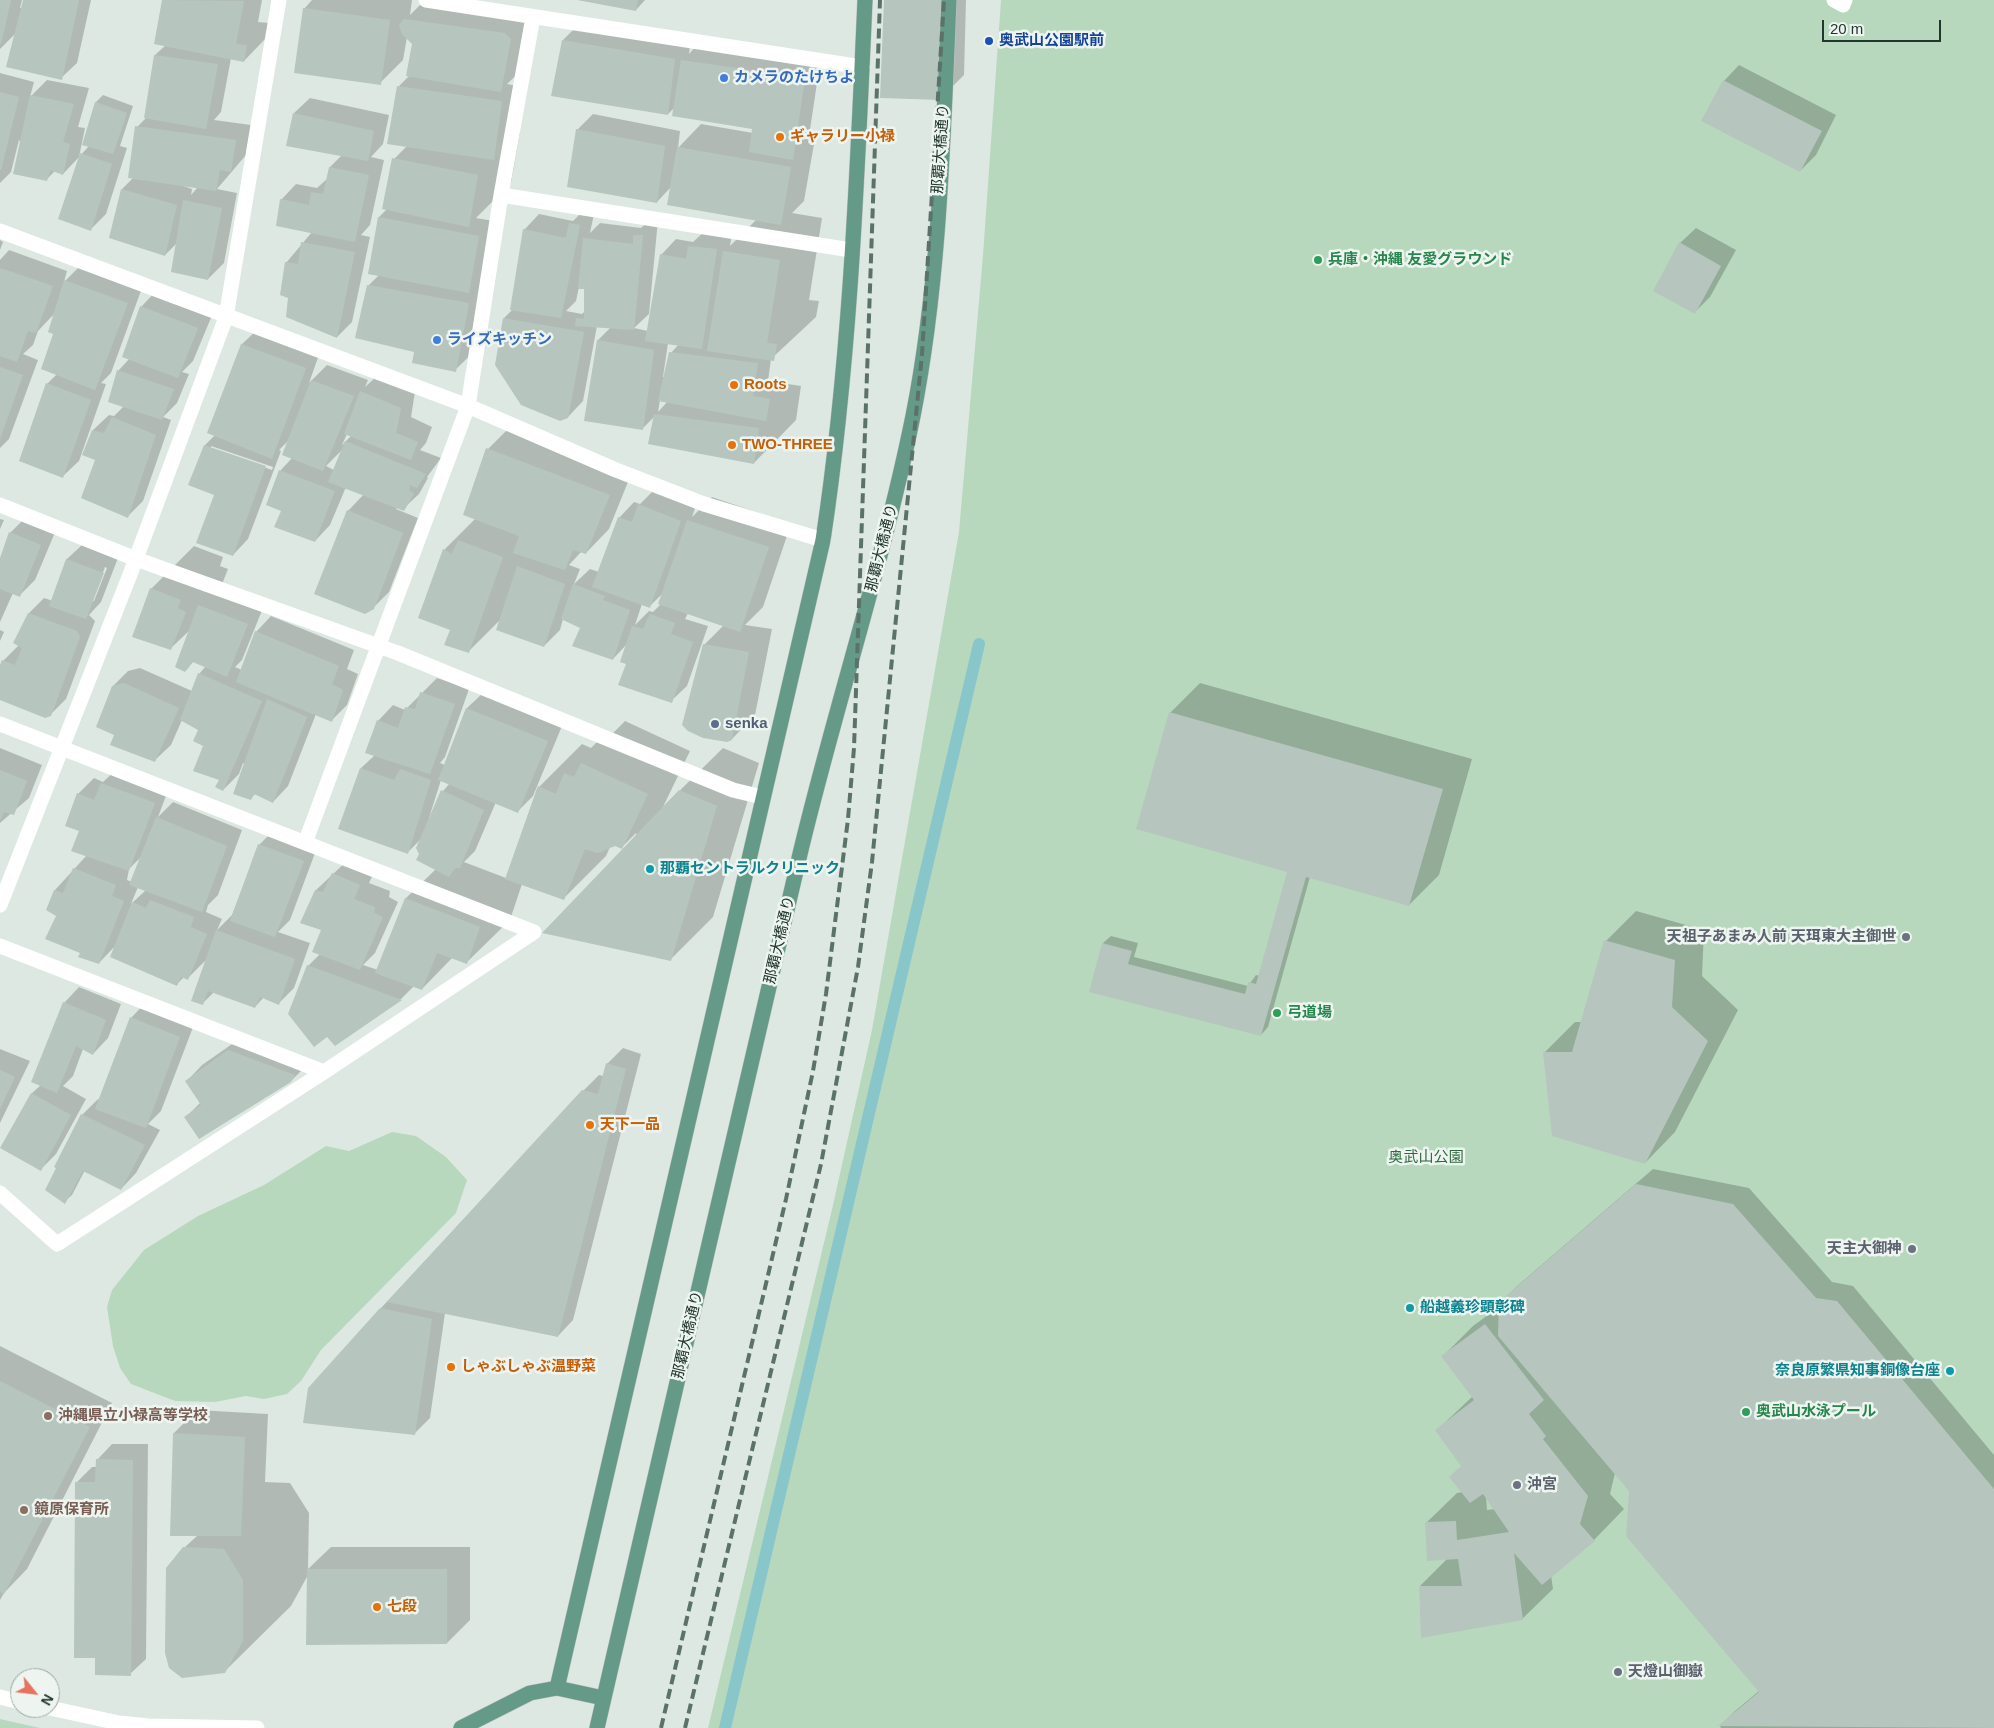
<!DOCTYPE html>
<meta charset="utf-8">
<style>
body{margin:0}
#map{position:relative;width:1994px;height:1728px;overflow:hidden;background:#dee8e2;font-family:Helvetica,sans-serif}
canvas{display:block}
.north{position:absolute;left:10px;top:1668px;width:50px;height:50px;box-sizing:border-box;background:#eef5f1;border:1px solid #9ca9a3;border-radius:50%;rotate:119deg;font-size:14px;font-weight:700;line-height:20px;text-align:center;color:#21362e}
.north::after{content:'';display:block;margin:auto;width:18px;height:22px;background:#e7725d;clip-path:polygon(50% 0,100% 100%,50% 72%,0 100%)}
.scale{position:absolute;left:1822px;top:20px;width:119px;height:22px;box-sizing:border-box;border:2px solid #21362e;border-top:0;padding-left:6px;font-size:15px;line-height:18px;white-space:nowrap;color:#21362e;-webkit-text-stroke:4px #eef5f1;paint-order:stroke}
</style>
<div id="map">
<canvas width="1994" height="1728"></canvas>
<div class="north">N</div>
<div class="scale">20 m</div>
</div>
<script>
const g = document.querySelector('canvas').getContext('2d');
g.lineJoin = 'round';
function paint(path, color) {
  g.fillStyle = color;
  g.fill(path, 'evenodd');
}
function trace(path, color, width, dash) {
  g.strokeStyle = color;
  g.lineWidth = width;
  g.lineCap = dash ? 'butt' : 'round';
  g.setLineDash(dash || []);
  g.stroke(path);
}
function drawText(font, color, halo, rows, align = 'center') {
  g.font = font + ' Helvetica,"Noto Sans JP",sans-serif';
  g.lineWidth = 5;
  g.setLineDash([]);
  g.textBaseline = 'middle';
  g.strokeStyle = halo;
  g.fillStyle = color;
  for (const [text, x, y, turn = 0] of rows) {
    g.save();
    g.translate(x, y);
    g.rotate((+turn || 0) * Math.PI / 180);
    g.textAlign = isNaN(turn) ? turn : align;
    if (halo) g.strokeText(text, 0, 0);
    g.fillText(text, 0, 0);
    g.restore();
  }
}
const green = new Path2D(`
 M1001 0H1994V1728H708L833 1205 872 1030 959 532 983 255Z
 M392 1132 416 1136 446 1157 467 1180 456 1213 321 1350 301 1381 287 1394 264 1399 246 1396 215 1402 175 1401 131 1384 120 1368 113 1346 107 1307 112 1290 144 1250 198 1216 264 1185 326 1146 349 1151Z
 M0 1719 40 1728H0Z`);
const shadow = new Path2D(`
 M0 0H22L20 8H22L25 0H91L77 63 61 78 16 33 0 49Z
 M164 0H262L258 22 270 23 267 37 244 61 231 58 221 112 214 120 251 125 246 155 217 189 237 193 224 263 208 279 178 242 165 255 122 189 134 177 137 127 146 118 155 55 166 45 155 43ZM181 185 198 187 191 195 192 189Z
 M312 0H412L410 15 425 0 528 10 524 68 507 84 517 86 511 131 520 132 511 183 476 218 494 221 479 347 455 370 416 351 368 286 379 275V217L387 209 394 159 407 146 399 86 410 75 413 44 407 37 403 60 380 83 304 9Z
 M579 0H645L636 10Z
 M885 0H966L964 75 941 98Z
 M578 25 690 44 689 54 697 45 820 63 808 143 814 144 804 201 792 213 822 218 809 300 819 301 816 317 771 359 768 381 801 386 796 420 754 463 655 416 642 429 598 340 611 327 597 326 583 401 568 417 504 318 513 309 524 230 539 214 573 221 586 208 595 209 590 233 600 223 641 228 650 220H658L649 314 634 328 648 331 661 255 676 239 693 242 705 231 732 234 730 246 756 220 671 187 657 202 569 186 578 129 593 114 680 131 678 148 701 124 753 133 754 128 675 107 668 114 563 40ZM579 287 586 288 585 311 582 314 566 311 576 301ZM668 343 679 344 671 353 665 377H663ZM660 400 668 401 658 412Z
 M1739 65 1836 115 1816 155 1800 171 1724 81Z
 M0 73 34 82 30 97 47 80 89 88 78 127 85 128 79 157 89 146 83 144 96 102 103 95 133 106 120 146 127 148 106 214 91 229 81 155 63 174 55 171 47 179 19 140 11 172 0 183Z
 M310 98 389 115 383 144 371 157 384 160 370 225 361 235 370 237 352 322 337 337 290 297 286 263 312 232 281 200 296 184 317 188 328 178 330 167 342 155 294 113Z
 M1696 228 1736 250 1710 297 1694 313 1680 243Z
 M0 240 3 242 0 250Z
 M9 250 67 271 64 282 81 265 142 288 111 373 101 383 106 384 79 461 63 476 47 384 57 374 55 313 38 331 33 345 23 354 38 360 9 439 0 448V260Z
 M156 291 213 313 193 361 182 372 189 374 177 403 163 417 171 420 143 501 127 517 96 459 93 430 109 415 114 416 124 406 118 371 130 358 141 307Z
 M258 329 320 352 309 383 327 365 368 380 365 387 377 376 415 392 411 417 432 427 426 443 420 450 441 458 427 477 428 478 419 494 403 509 397 507 396 509 418 518 389 592 373 608 348 511 364 494 346 487 330 525 315 541 283 511 280 471 292 458 289 440 279 450 281 451 248 539 233 555 215 494 205 445 215 435 209 432 242 344ZM347 434 351 436 342 445ZM211 446 273 467 272 470 211 449ZM342 450 334 470 326 466Z
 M511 426 632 472 609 529 586 553 582 551 569 565 580 569 574 584 590 569 599 572 619 518 634 502 640 504 654 490 696 505 692 517 712 497 791 524 763 607 745 625 772 629 755 715 732 739 704 645 724 625 688 613 685 619 708 626 687 686 671 701 627 644 613 659 581 627 563 619 560 630 544 646 500 620 468 652 451 630 444 550 476 518 488 449ZM664 592 661 604 653 612 649 611 635 625 642 604 649 607Z
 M26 517 56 530 35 580 19 596 13 593 0 622V562L10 533Z
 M0 519 4 520 0 529Z
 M83 544 118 558 101 602 89 615 95 621 66 699 50 715 0 699V668L3 661 19 645 29 613 44 598 53 601 67 559ZM105 567 107 568 94 601H92Z
 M194 546 223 557 220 566 228 569 219 592 263 608 242 660 235 667 242 670 256 632 271 616 354 650 347 669 358 674 347 705 332 720 316 714 288 786 273 802 256 793 250 799 245 764 243 763 239 774 223 790 199 730 182 720 171 745 155 760 115 734 113 686 128 671 140 668 192 691 199 674 206 666 194 661 185 671 191 629 171 648 151 589Z
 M0 630 4 632 0 641Z
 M437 678 469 689 445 757 440 763 445 765 467 708 483 693 562 726 533 796 518 811 496 802 475 851 464 862 506 878 537 789 582 744 591 748 608 731 613 733 625 721 690 751 663 807 723 748 759 763 713 917 670 960 636 833 622 847 615 845 610 847 606 856 563 899 522 884 510 920 467 962 453 957 422 989 414 986 401 999 335 1044 308 966 320 954 323 930 316 890 349 859 375 870 369 883 390 891 389 897 398 902 375 953 363 965 378 970 406 898 436 869 421 854 422 838 407 853 361 768 375 755 378 721 393 705 405 710ZM441 780 450 783 443 791 430 819 429 818Z
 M1200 683 1472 759 1439 875 1409 905 1310 877 1268 1027 1261 1035 1090 991 1103 943 1111 936 1138 943 1134 957 1248 986 1256 975 1260 976 1288 871 1170 713Z
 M0 748 42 765 29 798 0 823Z
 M118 768 169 788 158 817 173 802 242 830 218 895 208 905 206 912 222 919 217 930 232 915 259 845 275 829 318 845 290 920 278 932 310 943 294 988 279 1003 264 997 255 1007 214 992 203 1003 207 959 188 978 184 977 177 984 116 945 99 963 82 952 58 915 55 890 87 855 81 831 78 794 94 778 103 782ZM142 856 132 882 127 880 129 869ZM138 887 146 890 131 904Z
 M1636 911 1704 930 1702 976 1738 1010 1675 1132 1645 1163 1545 1052 1575 1022H1582L1606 941Z
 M79 987 121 1004 108 1038 93 1054 83 1049 73 1076 63 1086 86 1099 56 1154 41 1169 1 1147 32 1093 41 1085 64 1003Z
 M146 1002 195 1022 161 1111 148 1124 160 1130 136 1173 121 1189 85 1170 72 1195 64 1202 82 1115 98 1099 100 1100 131 1018Z
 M245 1035 307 1065 291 1081 186 1117 201 1102 187 1081 202 1065Z
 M623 1048 641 1054 573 1320 558 1336 445 1313 430 1418 414 1434 381 1308 583 1091 599 1075 604 1076 607 1064Z
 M0 1049 30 1061 0 1123Z
 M1653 1169 1749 1188 1832 1282 1853 1286 1994 1455V1728H1721L1720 1726 1735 1711 1759 1691 1630 1491 1615 1473 1610 1494 1624 1509 1594 1540 1551 1575 1553 1589 1522 1619 1420 1586 1447 1559 1426 1523 1457 1493 1463 1492 1462 1466 1437 1430 1473 1396 1443 1356 1473 1326 1500 1306V1303L1516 1287ZM1486 1496 1495 1509 1487 1510Z
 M0 1346 112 1403 27 1569 4 1593 0 1600Z
 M197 1410 268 1414 265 1482 290 1483 309 1513 308 1569 331 1547H470V1620L447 1643 308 1575 291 1606 224 1672 184 1548 198 1535 174 1433Z
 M112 1444H148L146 1659 130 1674 97 1657 77 1482 92 1467H97V1460Z`);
const stream = new Path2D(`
 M725 1728 979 644`);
const building = new Path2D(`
 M0 0H11L1 44H0Z
 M23 0H79L62 80 6 67Z
 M162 0 244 1 236 44 247 45 244 62 154 44Z
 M577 0H638L636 11Z
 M884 0H945L941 100 880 98Z
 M303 8 390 20 381 85 294 73Z
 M404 19 505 33 511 39 501 92 406 76 412 44 402 34 399 25Z
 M562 40 675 59 668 115 551 96Z
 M154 55 218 64 206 129 144 118Z
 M681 60 805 78 793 160 749 152 752 129 672 116Z
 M1723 80 1822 131 1800 172 1701 121Z
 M397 86 502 101 494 160 387 144Z
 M0 92 19 97 1 170H0Z
 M30 95 74 104 63 142 70 144 63 175 50 170 47 181 13 174Z
 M95 102 127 113 113 154 82 145Z
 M293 113 374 131 368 161 286 146Z
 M135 126 236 140 231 172 220 170 216 191 128 178Z
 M576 129 665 146 657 203 567 187Z
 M677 147 791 167 781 225 667 205Z
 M80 153 112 164 91 231 58 219Z
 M392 158 478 175 469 227 382 209Z
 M329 167 369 175 355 242 276 226 280 199 309 205 311 192 323 194Z
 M121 189 177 205 165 256 109 238Z
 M183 200 222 208 208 280 171 272Z
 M378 217 479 236 469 293 368 274Z
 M569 223 580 225 561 318 510 310 523 229 566 238Z
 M633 235H643L634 330 575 326 576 318 584 319V289H578L583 238 633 244Z
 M301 242 355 252 337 338 286 317 288 298 280 295 285 262 298 264Z
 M1679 242 1721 266 1695 314 1653 291Z
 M688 246 717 249 702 349 645 341 660 254 686 259Z
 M723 251 780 260 767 343 777 344 774 361 707 351Z
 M0 268 53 286 36 333 28 331 17 362 0 356Z
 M64 280 128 303 95 390 41 369 53 334 48 332Z
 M367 285 469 303 456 372 412 363 414 352 355 338Z
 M140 306 198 328 178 378 122 357Z
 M503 318 584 332 568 418 560 421 521 405 495 365Z
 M597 340 654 350 643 430 584 421Z
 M241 344 306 368 272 459 207 433Z
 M669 352 758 363 753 396 770 399 766 421 658 401Z
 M0 367 23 375 0 439Z
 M117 370 174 389 162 420 108 402Z
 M311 380 354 396 323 471 282 455Z
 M46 383 91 400 63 478 19 461Z
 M360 391 401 408 396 433 418 442 411 460 344 434Z
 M654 414 759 428 754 464 648 444Z
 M112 417 156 435 128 518 81 498 95 460 82 455 92 430 104 433Z
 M345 441 426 474 417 488 410 485 409 490 414 494 404 511 328 482Z
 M204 445 266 466 233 556 196 543 214 495 188 485Z
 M486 448 610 495 586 554 573 550 565 570 513 553 519 536 463 515Z
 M279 470 335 491 315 542 274 527 281 511 266 505Z
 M638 504 681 521 650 608 592 587 618 517 632 522Z
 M347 510 403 533 374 609 365 614 314 594Z
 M687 520 769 547 740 632 658 604Z
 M9 532 41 545 20 597 0 589V558Z
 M458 540 503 557 469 653 444 645 450 630 418 618 443 549 452 554Z
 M66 559 104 573 86 619 49 606Z
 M517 566 565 584 544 647 496 630Z
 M573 584 605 596 603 600 630 610 613 660 572 646 580 628 561 619Z
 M150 588 181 600 178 608 186 612 171 650 132 637Z
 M198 605 248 624 227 677 193 662 185 672 175 667Z
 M28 613 77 631 80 637 51 716 45 718 0 700V665L2 660 15 665 22 648 13 643Z
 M650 614 675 623 671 634 693 642 672 703 618 685 626 664 620 662 632 626 643 629Z
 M255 631 339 666 332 684 343 690 332 722 236 682Z
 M703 644 749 652 732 740 727 742 703 738 688 731 682 725Z
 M198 673 262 701 223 791 215 787 219 780 193 771 203 746 193 741 198 730 180 720Z
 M124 683 179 708 155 762 110 745 114 735 96 727 112 686Z
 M420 692 455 704 430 774 365 753 377 720 398 728 405 707 415 709Z
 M267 699 307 717 273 803 254 794 251 800 233 794Z
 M466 708 548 741 518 813 438 780Z
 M1169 712 1443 789 1409 906 1306 877 1261 1036 1089 992 1102 943 1132 951 1128 964 1245 994 1248 982 1256 984 1287 872 1136 829Z
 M581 763 648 794 622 849 615 846 598 853 585 849 564 900 505 879 538 786 556 794 564 773 574 777Z
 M360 768 394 780 400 769 431 780 408 854 338 829Z
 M0 770 27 781 14 815 4 812 0 821Z
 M101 783 155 803 129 871 71 851 79 831 65 826 77 793 94 800Z
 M441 790 484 810 460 868H455L449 877 416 860 419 854 416 848Z
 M679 790 717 806 671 961 542 933Z
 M156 817 227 846 202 912 129 885Z
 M258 844 304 861 275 937 230 921Z
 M73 868 116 885 112 896 124 901 99 964 78 957 80 953 45 939 56 916 46 910 54 890 63 893Z
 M332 873 360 885 354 899 375 907 374 913 383 917 360 970 312 952 321 930 300 923 315 890 323 892Z
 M405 898 480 927 467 964 437 953 422 990 375 973Z
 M150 900 194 917 191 927 207 934 188 980 181 977 177 986 110 957 132 902 146 908Z
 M216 930 295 959 279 1005 260 997 255 1008 208 991 203 1005 191 1001Z
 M1604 940 1675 960 1672 1007 1708 1041 1645 1164 1552 1136 1543 1052H1572Z
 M307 965 402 1000 335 1046 327 1037 314 1047 288 1014Z
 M63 1002 106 1020 93 1055 76 1046 57 1093 31 1082Z
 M130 1017 180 1037 146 1128 95 1109Z
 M228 1050 295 1075 291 1082 199 1139 184 1117 201 1105 185 1081Z
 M606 1063 626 1069 558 1337 387 1302 582 1090 598 1094Z
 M0 1070 15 1077 0 1109Z
 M31 1093 71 1115 41 1171 0 1148Z
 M81 1114 145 1145 121 1190 83 1171 65 1204 45 1190 56 1168 54 1167Z
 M1636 1184 1733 1204 1816 1298 1837 1301 1994 1489V1728L1718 1726 1759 1692 1626 1536 1629 1491 1498 1336 1499 1302Z
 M380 1308 432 1319 415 1435 303 1423 308 1388Z
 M1485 1324 1544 1400 1529 1414 1546 1436 1543 1439 1588 1496 1580 1524 1595 1541 1542 1585 1514 1553 1523 1620 1421 1638 1419 1586H1462L1458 1559 1427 1561 1425 1522 1456 1521 1457 1540 1509 1532 1483 1494 1470 1503 1449 1477 1461 1466 1435 1430 1474 1400 1441 1356Z
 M0 1381 90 1427 4 1594 0 1592Z
 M173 1433 245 1437 241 1536H170Z
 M96 1459 133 1460 131 1676 95 1675V1658H74L75 1482H95Z
 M183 1547 224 1549 243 1580V1641L225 1673 182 1678 169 1668 165 1653 166 1568Z
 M307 1569H447V1644L306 1645Z`);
const minor = new Path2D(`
 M426 0 862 67
 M1834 0 1843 5 1845 0
 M501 195 851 250
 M0 231 468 406 616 470 704 504 823 540
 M0 505 136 559 398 653 733 790 762 797
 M0 724 534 932
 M305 843 468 406 501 195 533 17
 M0 905 131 572 226 317 279 0
 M0 946 324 1072
 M0 1193 57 1244 324 1072 534 932
 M0 1697 20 1702
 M50 1708 119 1723 149 1726 257 1728`);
const major = new Path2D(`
 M557 1688 823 540C850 361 857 180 865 0
 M461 1728 530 1693 557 1688 603 1698
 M597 1728C664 1437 732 1145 800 854 835 707 883 564 913 416 940 279 943 138 949 0`);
const rail = new Path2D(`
 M661 1728 786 1199 813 1071 826 994 848 819 854 748 880 0
 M685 1728 821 1164 858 967 872 862 922 354 944 0`);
const markers = [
 [989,41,5,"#1a4fb4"],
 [724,78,5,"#3f7fe0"],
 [780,137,5,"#e8710a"],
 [1318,260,5,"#2e9e5b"],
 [437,340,5,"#3f7fe0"],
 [734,385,5,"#e8710a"],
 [732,445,5,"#e8710a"],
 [715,724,5,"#5c6f8a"],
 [650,869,5,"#0f9aa8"],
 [1906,937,5,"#6b7280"],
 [1277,1013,5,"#2e9e5b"],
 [590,1125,5,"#e8710a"],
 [1912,1249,5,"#6b7280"],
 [1410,1308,5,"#0f9aa8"],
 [451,1367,5,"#e8710a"],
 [1950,1371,5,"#0f9aa8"],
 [1746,1412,5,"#2e9e5b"],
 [48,1416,5,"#8d6e63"],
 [1517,1485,5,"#6b7280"],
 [24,1510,5,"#8d6e63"],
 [377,1607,5,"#e8710a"],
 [1618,1672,5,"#6b7280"]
];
const transitNames = [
 ["奥武山公園駅前",999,41]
];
const shopNames = [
 ["カメラのたけちよ",734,78],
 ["ライズキッチン",447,340]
];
const foodNames = [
 ["ギャラリー小禄",790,137],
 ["Roots",744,385],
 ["TWO-THREE",742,445],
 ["天下一品",600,1125],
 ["しゃぶしゃぶ温野菜",461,1367],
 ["七段",387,1607]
];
const streetNames = [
 ["那覇大橋通り",941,149,-86],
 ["那覇大橋通り",882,548,-76],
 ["那覇大橋通り",780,940,-77],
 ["那覇大橋通り",688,1335,-77]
];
const leisureNames = [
 ["兵庫・沖縄 友愛グラウンド",1328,260],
 ["弓道場",1287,1013],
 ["奥武山水泳プール",1756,1412]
];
const serviceNames = [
 ["senka",725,724]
];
const cultureNames = [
 ["那覇セントラルクリニック",660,869],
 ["船越義珍顕彰碑",1420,1308],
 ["奈良原繁県知事銅像台座",1940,1371,"right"]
];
const worshipNames = [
 ["天祖子あまみ人前 天珥東大主御世",1896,937],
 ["天主大御神",1902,1249],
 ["沖宮",1527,1485,"left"],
 ["天燈山御嶽",1628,1672,"left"]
];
const parkNames = [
 ["奥武山公園",1426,1158]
];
const educationNames = [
 ["沖縄県立小禄高等学校",58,1416],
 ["鏡原保育所",34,1510]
];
paint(green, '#b8d8bd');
paint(shadow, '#0003');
trace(stream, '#89c6ca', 12);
paint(building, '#b6c5be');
trace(major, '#bcc3c0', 16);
trace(minor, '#fff', 15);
trace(major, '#659a88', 15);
trace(rail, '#5b726a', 4, [10, 5]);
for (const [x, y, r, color] of markers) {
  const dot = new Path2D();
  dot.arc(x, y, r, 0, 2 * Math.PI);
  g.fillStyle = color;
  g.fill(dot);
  trace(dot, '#eef5f1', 2);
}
drawText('bold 15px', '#164399', '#eef5f1', transitNames, 'left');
drawText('bold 15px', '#366cbe', '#eef5f1', shopNames, 'left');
drawText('bold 15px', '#c56008', '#eef5f1', foodNames, 'left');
drawText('15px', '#21362e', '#eef5f1', streetNames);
drawText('bold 15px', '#27864d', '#eef5f1', leisureNames, 'left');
drawText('bold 15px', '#4e5e75', '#eef5f1', serviceNames, 'left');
drawText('bold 15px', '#0d838f', '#eef5f1', cultureNames, 'left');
drawText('bold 15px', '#5b616d', '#eef5f1', worshipNames, 'right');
drawText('15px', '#2e6a3f', '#eef5f1', parkNames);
drawText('bold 15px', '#785e54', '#eef5f1', educationNames, 'left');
</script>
